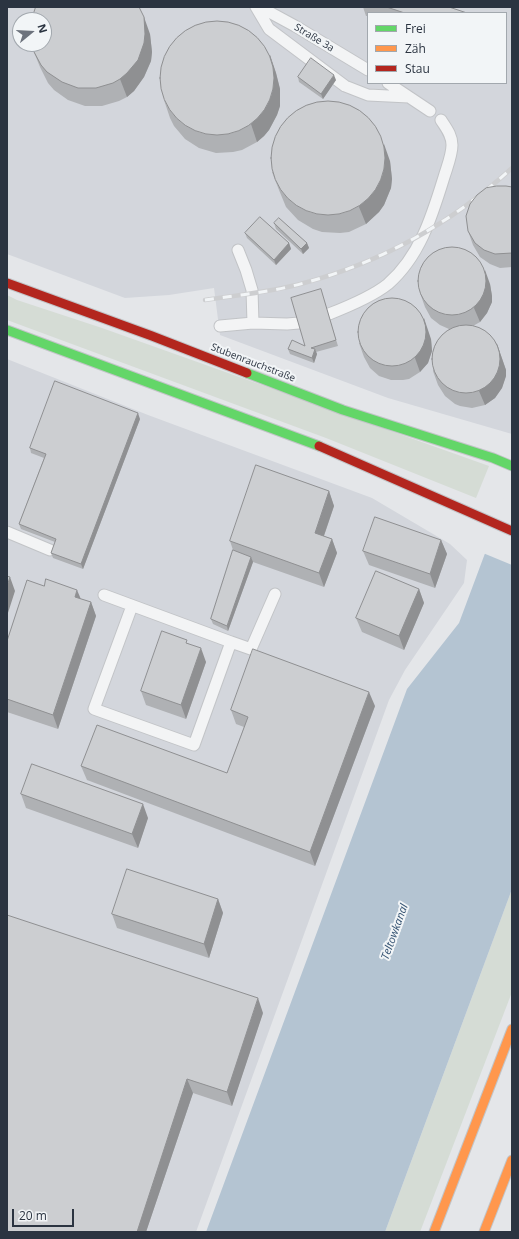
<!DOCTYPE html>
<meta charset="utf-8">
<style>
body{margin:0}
#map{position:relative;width:519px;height:1239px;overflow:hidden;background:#e4e6e9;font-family:"Open Sans",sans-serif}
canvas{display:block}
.frame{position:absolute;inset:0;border:8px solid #2b3441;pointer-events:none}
.legend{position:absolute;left:367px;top:12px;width:140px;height:72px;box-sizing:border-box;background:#f2f5f7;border:1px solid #a2a8ae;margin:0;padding:5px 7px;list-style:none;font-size:12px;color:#2b3441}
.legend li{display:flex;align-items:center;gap:8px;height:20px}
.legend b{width:20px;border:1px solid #a2a8ae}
.north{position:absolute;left:12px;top:12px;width:40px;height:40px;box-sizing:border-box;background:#f2f5f7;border:1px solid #a2a8ae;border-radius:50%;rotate:72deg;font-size:11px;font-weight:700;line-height:16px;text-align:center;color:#2b3441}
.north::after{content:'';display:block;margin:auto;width:14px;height:18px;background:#6c727c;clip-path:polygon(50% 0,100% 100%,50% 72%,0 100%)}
.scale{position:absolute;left:12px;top:1209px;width:62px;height:18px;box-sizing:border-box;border:2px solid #2b3441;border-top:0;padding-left:5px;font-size:12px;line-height:14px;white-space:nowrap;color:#2b3441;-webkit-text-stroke:3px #f2f5f7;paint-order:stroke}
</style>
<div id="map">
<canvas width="519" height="1239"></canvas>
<div class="frame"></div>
<ul class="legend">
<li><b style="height:5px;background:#63d668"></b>Frei</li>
<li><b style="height:5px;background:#ff974d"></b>Zäh</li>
<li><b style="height:5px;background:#b3261e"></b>Stau</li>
</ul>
<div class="north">N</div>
<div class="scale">20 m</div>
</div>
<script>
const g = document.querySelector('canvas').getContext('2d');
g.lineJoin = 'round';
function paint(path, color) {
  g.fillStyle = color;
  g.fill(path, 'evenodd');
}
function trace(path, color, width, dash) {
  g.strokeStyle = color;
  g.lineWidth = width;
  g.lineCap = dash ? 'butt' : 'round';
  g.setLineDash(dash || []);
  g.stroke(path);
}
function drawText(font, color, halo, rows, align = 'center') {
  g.font = font + ' "Open Sans",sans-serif';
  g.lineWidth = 4;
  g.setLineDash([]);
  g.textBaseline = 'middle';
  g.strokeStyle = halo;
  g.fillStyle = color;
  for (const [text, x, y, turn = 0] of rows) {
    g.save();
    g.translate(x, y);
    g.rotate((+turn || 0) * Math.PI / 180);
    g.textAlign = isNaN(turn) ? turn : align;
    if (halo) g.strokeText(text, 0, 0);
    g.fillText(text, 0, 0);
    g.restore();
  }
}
const built = new Path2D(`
 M8 7H512V434L388 398 220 335 214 288 169 295 125 298 7 254V10ZM368 13H506V83H368ZM20 20H44V44H20Z
 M7 359 148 415 372 498 450 544 467 560 464 583 405 670 389 700 196 1232H7Z`);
const green = new Path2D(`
 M7 295 17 300 102 328 489 466 476 498 326 438 7 320Z
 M512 889V992L420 1232H385Z`);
const water = new Path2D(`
 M512 481V889L385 1232H206L407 689 459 623Z`);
const pier = new Path2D(`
 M512 479V565L483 553 510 480Z`);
const lane = new Path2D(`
 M256 7 269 29 345 86 368 95 409 97
 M260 7 295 26 368 70
 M388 83 430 111
 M238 250 246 270 252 290 253 323
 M329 314C347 307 373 296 388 284 420 256 432 216 444 177 447 167 452 155 452 145 452 135 446 128 441 120
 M220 326 253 323 287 324 299 323
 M7 532 50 550
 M104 595 231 642 194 745 94 709 132 606
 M231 642 251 649 275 594`);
const fast = new Path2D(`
 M7 330 319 446
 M247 373 343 410 493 458 512 466`);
const slow = new Path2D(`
 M434 1232 512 1029
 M484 1232 512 1160`);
const jam = new Path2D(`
 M7 283 152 336 247 373
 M319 446 512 531`);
const rail = new Path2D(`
 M205 300C238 295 272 292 304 283 382 262 453 222 512 168`);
const wall = new Path2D(`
 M363 7H449L467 13H368V16H366Z
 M150 34 152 52 151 61 144 77 134 91 127 97 119 101 102 106H85L68 100 54 90 48 83 40 67 33 50Z
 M270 55 276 73 280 89V106L277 115 269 130 264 136 257 142 242 150 233 152 216 153 199 148 185 139 174 126 170 118 164 100Z
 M298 77 336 80 323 99 299 82Z
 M390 161 392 179 391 188 384 205 379 212 366 224 349 232 340 233 322 232 313 229 298 220 286 207 279 190 272 172Z
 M512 187V267L500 268 490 264 480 257 473 245 468 231Z
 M274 223 307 243 309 248 303 254 276 229Z
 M245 233 289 243 291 249 276 265 247 238Z
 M490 284 492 296V302L487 313 480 322 473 326 497 344 506 370V376L502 388 495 398 485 405 472 408 460 406 455 404 445 396 438 385 433 371 449 329 440 325 431 318 425 307 420 293Z
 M322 294 338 346 316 352 317 354 314 363 290 354 288 349 305 346Z
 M431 339 432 351 428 363 420 372 409 379 403 380H391L379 376 370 368 364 357 359 343Z
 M140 419 83 569 53 558 51 553 55 542 21 529 19 524 44 458 31 453 30 448Z
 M329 491 334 506 324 536 332 539 337 553 324 587 253 562 228 631 213 624 211 619 233 550 230 541Z
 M441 540 447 554 435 588 369 565 363 551Z
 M419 589 424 603 404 650 362 632 356 618Z
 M81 599 91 602 96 616 58 729 7 712V641Z
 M188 643 206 662 186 719 146 705 141 691Z
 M375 706 315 866 87 780 81 766 227 773 244 727 236 724 231 710Z
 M21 794 148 818 138 848 26 808Z
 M218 899 223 913 209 958 117 928 112 914Z
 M263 1013 232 1106 193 1093 146 1232H7Z`);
const shadedWall = new Path2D(`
 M144 17 150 34 152 52 151 61 144 77 134 91 127 97 120 79Z
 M270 55 276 73 280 89V106L277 115 269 130 264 136 257 142 251 124Z
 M334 75 336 80 323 99 321 94Z
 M384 144 390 161 392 179 391 188 384 205 379 212 366 224 359 207Z
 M289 243 291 249 276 265 274 260Z
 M307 243 309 248 303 254 301 249Z
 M485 270 490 284 492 296V302L487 313 480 322 474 308Z
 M424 318 431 339 432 351 428 363 420 372 415 358Z
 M497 344 506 370V376L502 388 495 398 485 405 479 391Z
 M315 349 317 354 314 363 312 358Z
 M138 413 140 419 83 569 81 564Z
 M329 491 334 506 320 547 315 533Z
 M332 539 337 553 324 587 319 573Z
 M441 540 447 554 435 588 430 574Z
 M251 557 253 562 228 631 227 626Z
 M10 577 15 591 7 616V586Z
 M419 589 424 603 404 650 399 636Z
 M77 590 83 604 75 597Z
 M91 602 96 616 58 729 53 715Z
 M201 648 206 662 186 719 181 705Z
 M369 692 375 706 315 866 310 852Z
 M143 804 148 818 138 848 132 834Z
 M218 899 223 913 209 958 204 944Z
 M258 998 263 1013 232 1106 227 1092Z
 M187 1079 193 1093 146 1232H137Z`);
const building = new Path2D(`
 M36 7H139L144 17 145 34 144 43 138 60 127 73 120 79 113 83 96 88H78L62 82 47 72 41 65 33 50 32 44H44V20H32L33 15Z
 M387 7H449L467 13H405Z
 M160 78a57 57 0 1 1 114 0a57 57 0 1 1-114 0Z
 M311 58 334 75 321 94 298 77Z
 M271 158a57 57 0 1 1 114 0a57 57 0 1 1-114 0Z
 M497 186H506L512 187V253L495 254 484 250 475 243 468 231 466 216 470 204 477 195 486 188Z
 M260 217 289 243 274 260 245 233Z
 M279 218 307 243 301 249 274 223Z
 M418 281a34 34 0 1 1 68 0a34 34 0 1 1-68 0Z
 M321 289 336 340 311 348 315 349 312 358 288 349 292 340 305 346 291 298Z
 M358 332a34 34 0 1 1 68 0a34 34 0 1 1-68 0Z
 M432 359a34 34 0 1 1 68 0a34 34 0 1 1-68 0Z
 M55 381 138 413 81 564 51 553 56 539 19 524 46 454 30 448Z
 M256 465 329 491 315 533 332 539 319 573 230 541Z
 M375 517 441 540 430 574 363 551Z
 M233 550 251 557 227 626 211 619Z
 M376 571 419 589 399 636 356 618Z
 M7 576 10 577 7 586Z
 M46 579 77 590 75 597 91 602 53 715 7 699V641L27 580 44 586Z
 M162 631 187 640 186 643 201 648 181 705 141 691Z
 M253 649 369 692 310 852 81 766 97 725 227 773 248 717 231 710Z
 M32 764 143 804 132 834 21 794Z
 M127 869 218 899 204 944 112 914Z
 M7 915 258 998 227 1092 187 1079 137 1232H7Z`);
const streetNames = [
 ["Straße 3a",314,38,31],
 ["Stubenrauchstraße",253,363,21]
];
const waterNames = [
 ["Teltowkanal",395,932,-70]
];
paint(built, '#d3d6dc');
paint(green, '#d5dcd5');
paint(water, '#b4c4d2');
paint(pier, '#e4e6e9');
trace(lane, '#c2c4c7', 13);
trace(fast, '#c2c4c7', 11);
trace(slow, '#c2c4c7', 11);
trace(jam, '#c2c4c7', 11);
trace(lane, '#f3f4f5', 11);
trace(fast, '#63d668', 9);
trace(slow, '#ff974d', 9);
trace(jam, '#b3261e', 9);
trace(rail, '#cdced0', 4.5);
trace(rail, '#f2f5f7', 3, [9]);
paint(wall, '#afb1b4');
paint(shadedWall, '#8f9092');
paint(building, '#ccced1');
trace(building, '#8f9092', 1);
drawText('10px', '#2b3441', '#f2f5f7', streetNames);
drawText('italic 11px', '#375574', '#f2f5f7', waterNames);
</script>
